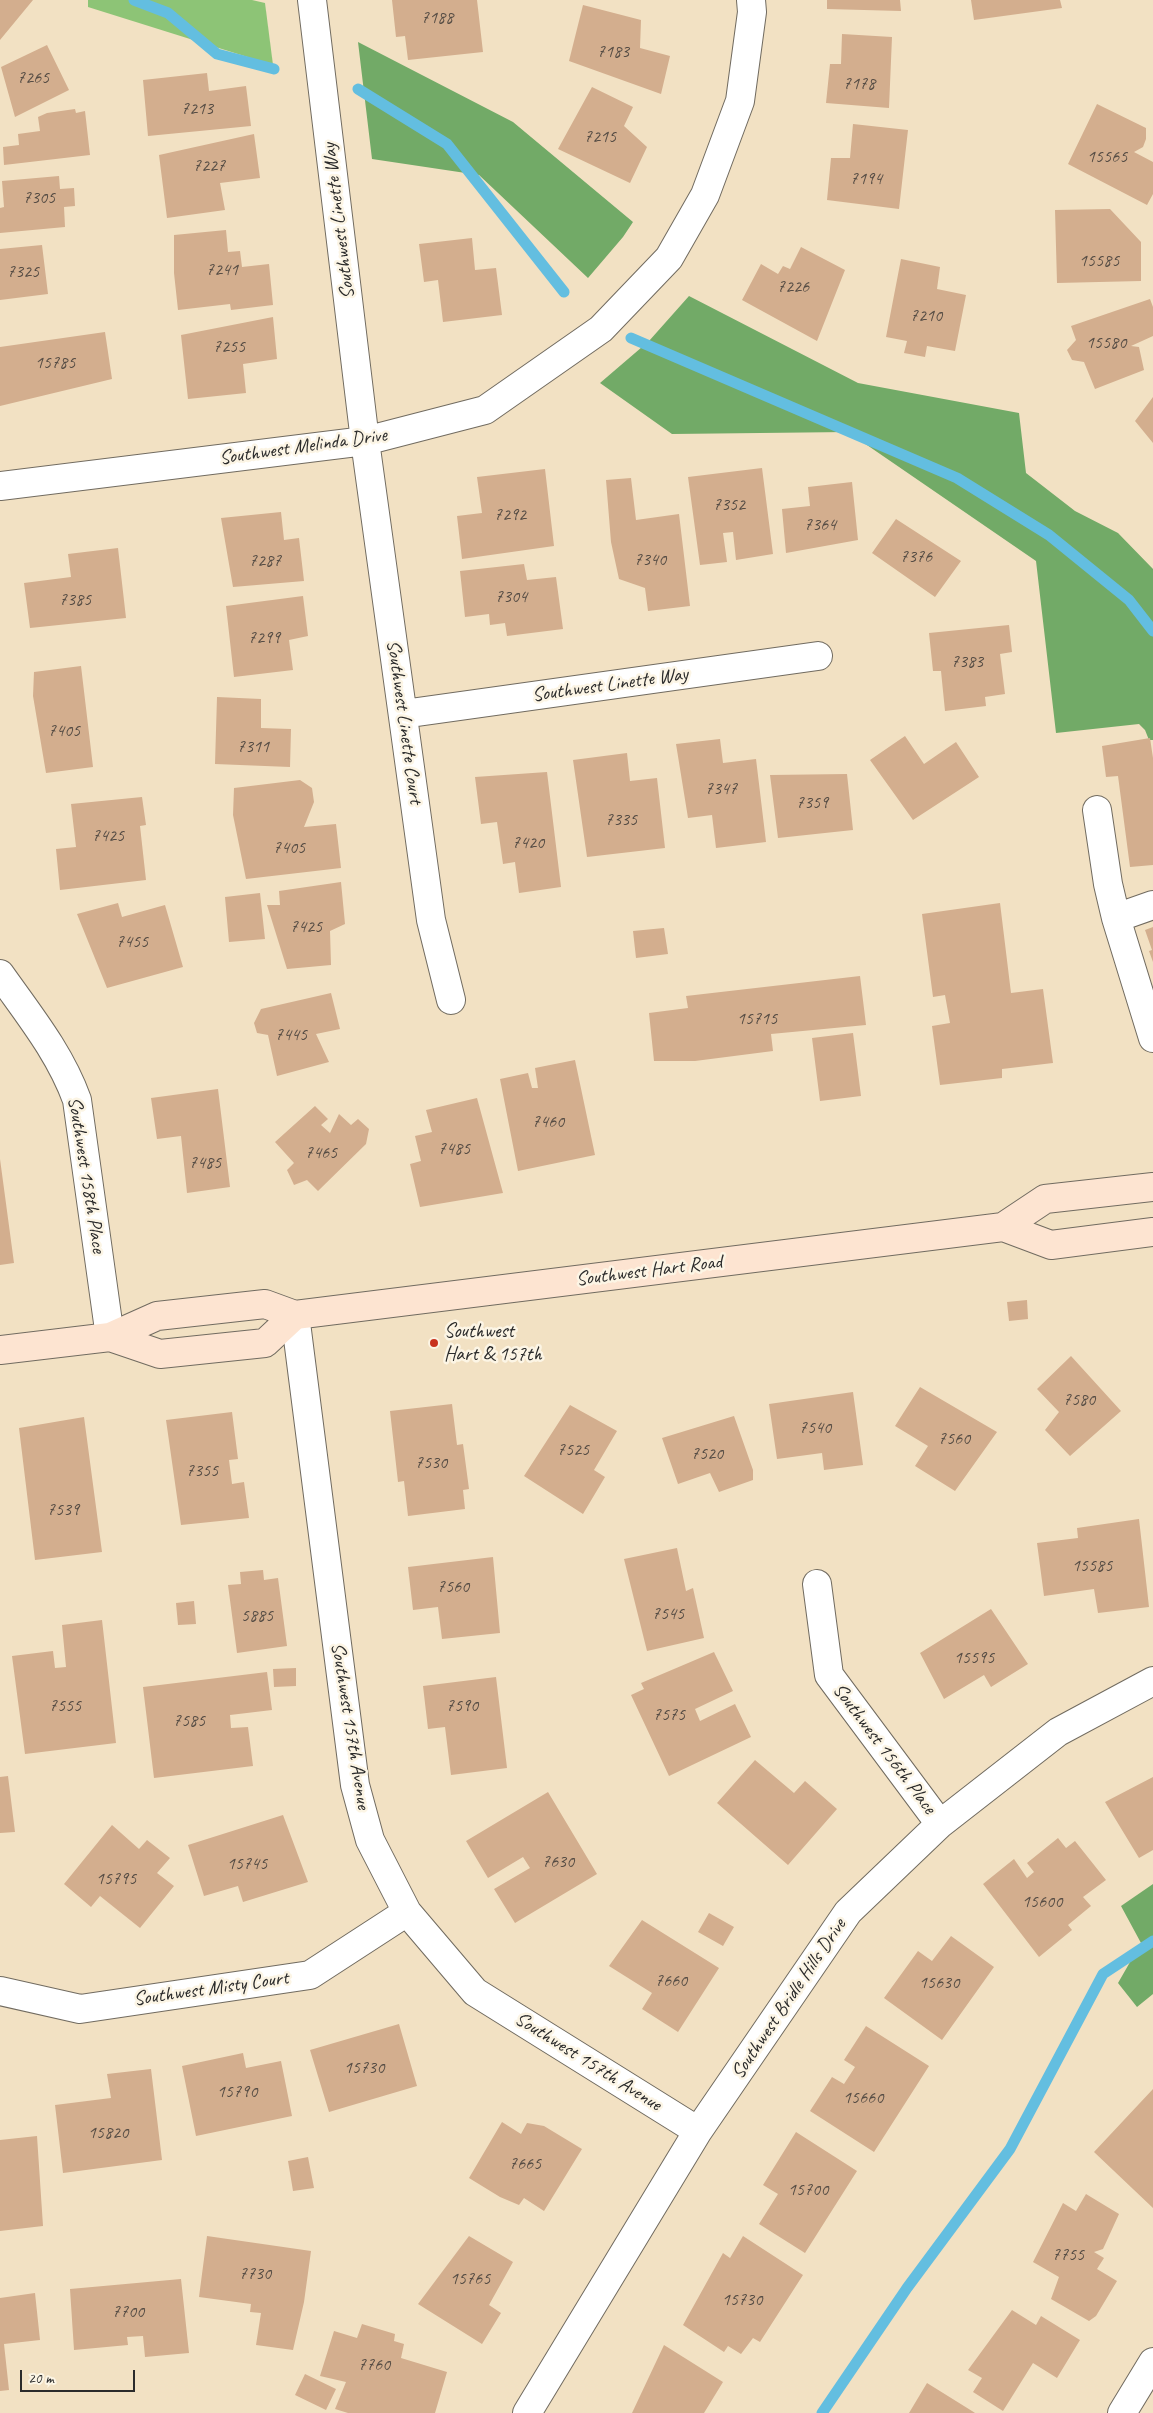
<!DOCTYPE html>
<style>
body{margin:0}
#map{position:relative;width:1153px;height:2413px;overflow:hidden;background:#f2e1c3;font-family:Caveat,sans-serif}
canvas{display:block}
.scale{position:absolute;left:20px;top:2370px;width:115px;height:22px;box-sizing:border-box;border:2px solid #2b2b2b;border-top:0;padding-left:6px;font-size:15px;line-height:18px;white-space:nowrap;color:#2b2b2b;-webkit-text-stroke:4px #fcf5e5;paint-order:stroke}
</style>
<div id="map">
<canvas width="1153" height="2413"></canvas>
<div class="scale">20 m</div>
</div>
<script>
const g = document.querySelector('canvas').getContext('2d');
g.lineJoin = 'round';
function paint(path, color) {
  g.fillStyle = color;
  g.fill(path, 'evenodd');
}
function trace(path, color, width, dash) {
  g.strokeStyle = color;
  g.lineWidth = width;
  g.lineCap = dash ? 'butt' : 'round';
  g.setLineDash(dash || []);
  g.stroke(path);
}
function drawText(font, color, halo, rows, align = 'center') {
  g.font = font + ' Caveat,sans-serif';
  g.lineWidth = 5;
  g.setLineDash([]);
  g.textBaseline = 'middle';
  g.strokeStyle = halo;
  g.fillStyle = color;
  for (const [text, x, y, turn = 0] of rows) {
    g.save();
    g.translate(x, y);
    g.rotate((+turn || 0) * Math.PI / 180);
    g.textAlign = isNaN(turn) ? turn : align;
    if (halo) g.strokeText(text, 0, 0);
    g.fillText(text, 0, 0);
    g.restore();
  }
}
const green = new Path2D(`
 M88 0H252L265 3 273 65 88 7Z`);
const forest = new Path2D(`
 M358 42 513 122 633 222 623 237 588 278 479 175 372 159Z
 M689 296 858 383 1019 413 1026 473 1075 511 1118 533 1153 569V740H1149L1145 730 1139 724 1056 733 1036 561 848 432 672 434 600 383 649 341Z
 M1153 1884V1994L1137 2007 1118 1983 1141 1943 1121 1906Z`);
const stream = new Path2D(`
 M134 0 168 13 217 54 274 69
 M358 89 447 144 564 292
 M631 338 957 478 1049 535 1129 600 1153 631
 M822 2413 907 2288 1010 2149 1103 1974 1153 1941`);
const building = new Path2D(`
 M0 0H33L0 40Z
 M392 0H477L483 52 408 60 405 36 396 37Z
 M827 0H900L901 11 827 9Z
 M971 0H1060L1062 8 974 20Z
 M583 5 641 20 640 48 670 56 661 94 569 61Z
 M842 34 892 37 889 108 826 103 830 64H841Z
 M47 45 69 90 15 117 1 67Z
 M207 73 209 91 246 86 251 126 148 136 143 80Z
 M592 87 633 107 624 126 647 147 630 183 558 149Z
 M1097 104 1146 128V139L1143 147 1134 152 1153 162V194L1147 205 1068 164Z
 M75 109 76 113 85 111 90 155 4 165 3 147 19 145 18 134 40 131 38 117 47 113Z
 M853 124 908 130 899 209 827 200 831 158H850Z
 M254 134 260 178 220 183 225 210 167 218 159 155Z
 M59 176 60 189 74 188 75 206 64 207 65 227 0 233V208L4 207 2 181Z
 M1110 209 1141 242V281L1057 283 1055 210Z
 M226 230 228 252 240 251 242 267 269 264 273 305 231 310 230 304 178 310 174 273V235Z
 M472 238 475 270 496 268 502 315 443 322 438 280 424 282 419 244Z
 M42 245 48 294 0 300V249Z
 M801 247 845 270 817 341 742 300 761 264 778 274 783 266 790 269Z
 M901 259 940 267 937 289 966 295 955 351 927 346 925 357 904 353 907 341 886 337Z
 M1150 299 1153 307V336L1131 346 1139 347 1144 370 1095 389 1084 362 1072 360 1067 350 1076 340 1071 326Z
 M273 317 277 359 243 364 246 393 188 399 181 335Z
 M105 332 112 379 0 406V347Z
 M1153 397V443L1135 421Z
 M762 468 773 554 736 560 733 532 723 533 727 562 700 565 688 477Z
 M545 469 554 546 462 559 457 516 482 513 477 477Z
 M631 478 636 520 679 514 690 606 648 611 645 588 619 579 611 542 606 480Z
 M852 482 858 540 786 553 782 509 810 506 808 487Z
 M281 512 284 540 299 538 304 581 233 587 221 518Z
 M896 519 961 561 935 597 872 553Z
 M118 548 126 618 30 628 24 583 71 577 68 554Z
 M524 564 527 580 556 577 563 629 507 636 505 623 490 625 489 614 465 617 460 571Z
 M303 596 308 636 289 640 293 670 234 677 226 606Z
 M1009 625 1012 652 1000 654 1005 694 985 697 986 706 945 711 941 671H933L929 633Z
 M81 666 93 767 46 773 33 696 34 672Z
 M217 697 261 699V728L291 729 290 767 215 764Z
 M905 736 924 764 956 742 979 777 913 820 870 760Z
 M1150 738 1153 758V865L1130 867 1118 776 1106 777 1102 746Z
 M720 739 723 763 756 759 766 842 716 848 712 815 688 818 676 744Z
 M627 753 630 781 657 778 665 848 587 857 573 760Z
 M547 772 561 887 519 893 515 862 503 864 497 822 481 824 475 777Z
 M847 774 853 830 778 838 770 775Z
 M300 780 312 788 314 802 304 827 336 824 341 868 246 879 233 815 234 788Z
 M142 797 146 825 140 826 146 880 60 890 56 849 76 847 71 804Z
 M341 882 345 924 330 931 331 965 287 969 267 905H280L279 891Z
 M260 893 265 939 229 942 225 897Z
 M118 903 122 917 165 905 183 967 107 988 77 914Z
 M1000 903 1011 993 1043 989 1053 1063 1002 1069V1078L940 1085 932 1026 950 1023 945 995 933 997 922 914Z
 M1153 927V962L1149 951 1152 950 1145 930Z
 M664 928 668 954 636 958 633 931Z
 M860 976 866 1025 771 1034 773 1051 695 1061H654L649 1013 688 1008 686 996Z
 M331 993 340 1029 316 1034 329 1062 277 1076 268 1035 257 1033 254 1023 261 1009Z
 M853 1033 861 1096 820 1101 812 1038Z
 M575 1060 595 1155 518 1171 500 1079 528 1073 532 1088H538L535 1068Z
 M218 1089 230 1187 187 1193 181 1136 157 1139 151 1098Z
 M477 1098 503 1193 420 1207 410 1164 421 1161 415 1136 432 1132 426 1110Z
 M315 1106 328 1119 321 1125 330 1133 339 1114 351 1125 358 1119 369 1129 366 1144 318 1191 307 1180 294 1185 287 1170 294 1163 275 1142Z
 M0 1159 14 1263 0 1265Z
 M1027 1300 1028 1319 1009 1321 1007 1302Z
 M1071 1356 1121 1411 1070 1456 1045 1430 1059 1412 1037 1389Z
 M920 1387 997 1432 955 1491 915 1466 928 1446 895 1426Z
 M853 1392 863 1465 824 1470 822 1453 777 1459 769 1404Z
 M452 1404 457 1445 463 1444 469 1489 463 1490 465 1509 408 1516 404 1481 398 1482 390 1411Z
 M570 1405 617 1431 594 1470 605 1477 583 1514 524 1476Z
 M232 1412 238 1459 229 1460 232 1484 244 1482 249 1518 181 1525 166 1420Z
 M734 1416 753 1470V1480L719 1492 710 1473 678 1484 662 1438Z
 M84 1417 102 1552 35 1560 19 1428Z
 M1139 1519 1149 1607 1098 1613 1094 1589 1044 1596 1037 1543 1078 1538 1077 1528Z
 M677 1548 686 1591 693 1588 704 1638 647 1651 624 1559Z
 M493 1557 500 1633 442 1639 438 1607 413 1610 408 1567Z
 M263 1570 264 1580 278 1578 287 1646 237 1653 228 1585 241 1584 240 1572Z
 M194 1601 196 1624 178 1625 176 1603Z
 M991 1609 1028 1664 991 1687 984 1675 944 1699 920 1653Z
 M102 1620 116 1743 25 1754 12 1656 53 1651 55 1668 66 1667 62 1625Z
 M714 1652 733 1691 695 1709 700 1721 735 1704 751 1737 669 1776 631 1695 644 1689 641 1683Z
 M296 1668V1686L274 1687 273 1669Z
 M267 1672 272 1710 230 1715 231 1728 248 1727 253 1766 154 1778 143 1687Z
 M496 1677 507 1768 451 1775 445 1727 428 1729 423 1686Z
 M755 1760 794 1793 805 1781 837 1809 788 1865 717 1803Z
 M8 1776 15 1832 0 1833V1777Z
 M1153 1777V1850L1139 1858 1105 1802Z
 M548 1792 597 1874 515 1923 494 1889 530 1868 523 1857 488 1878 466 1841Z
 M283 1815 308 1882 243 1902 238 1886 204 1896 188 1845Z
 M112 1825 139 1849 147 1840 170 1858 157 1873 174 1886 140 1928 100 1896 91 1907 64 1884Z
 M1058 1838 1066 1848 1075 1841 1106 1880 1083 1897 1091 1906 1068 1925 1072 1930 1039 1957 983 1884 1014 1859 1027 1878 1034 1872 1027 1863Z
 M709 1913 734 1927 723 1946 698 1932Z
 M642 1920 719 1968 678 2032 642 2009 652 1993 609 1966Z
 M951 1936 994 1967 942 2040 884 1998 918 1951 932 1961Z
 M399 2024 417 2086 329 2112 310 2050Z
 M866 2026 929 2066 874 2152 810 2111 832 2077 844 2084 855 2067 844 2060Z
 M243 2053 246 2068 281 2061 292 2116 196 2136 182 2066Z
 M151 2069 162 2160 63 2173 55 2105 111 2098 107 2074Z
 M1153 2089V2208L1094 2152Z
 M502 2122 521 2134 527 2123 544 2126 582 2149 544 2211 524 2198 519 2205 500 2197 469 2178Z
 M796 2132 857 2171 805 2253 759 2224 778 2194 763 2185Z
 M37 2136 43 2226 0 2231V2140Z
 M308 2157 314 2188 293 2191 288 2161Z
 M1086 2194 1119 2214 1103 2249 1094 2252 1104 2258 1097 2269 1117 2281 1096 2316 1089 2321 1051 2299 1059 2277 1033 2262 1063 2203 1076 2211Z
 M207 2236 311 2251 304 2302 293 2350 256 2345 261 2313 250 2312 251 2304 199 2297Z
 M469 2236 513 2262 489 2305 501 2313 482 2344 418 2304Z
 M743 2236 803 2275 760 2342 753 2338 741 2354 728 2346 724 2352 683 2325 723 2253 730 2258Z
 M181 2279 189 2353 145 2357 143 2336 127 2337 128 2345 74 2350 70 2289Z
 M35 2293 40 2340 4 2344 9 2390 0 2391V2298Z
 M1012 2310 1036 2325 1041 2316 1080 2340 1057 2378 1033 2363 1003 2411 973 2392 982 2378 968 2370Z
 M362 2324 395 2334 394 2341 404 2344 401 2358 447 2372 435 2413H348L335 2409 346 2382 320 2376 334 2331 357 2338Z
 M664 2345 723 2382 704 2413H632Z
 M305 2374 336 2389 326 2410 295 2395Z
 M927 2383 972 2411 975 2413H909Z`);
const street = new Path2D(`
 M312 0 365 441 431 920 451 1000
 M0 486 365 441 485 410 601 329 669 258 705 195 740 101 752 12 751 0
 M403 714 818 656
 M1097 810 1108 884 1116 918 1153 1038
 M1116 918 1153 905
 M0 974C29 1015 60 1053 77 1100L110 1337
 M295 1315 355 1785 370 1840 407 1912 475 1992 698 2131
 M817 1584 829 1675 940 1824
 M0 1991 80 2009 310 1975 407 1912
 M527 2413 698 2131 848 1912 940 1824 1058 1732 1153 1681
 M1122 2413 1153 2362`);
const secondary = new Path2D(`
 M1003 1227 1051 1245 1153 1232
 M110 1337 160 1354 265 1343 295 1315
 M0 1350 110 1337 157 1316 265 1304 295 1315 1003 1227 1045 1199 1153 1187`);
const markers = [
 [434,1343,5,"#c8321e"]
];
const numberNames = [
 ["7188",437,18],
 ["7183",613,52],
 ["7265",33,78],
 ["7178",859,84],
 ["7213",197,109],
 ["7215",600,137],
 ["15565",1107,157],
 ["7227",209,166],
 ["7194",866,179],
 ["7305",39,198],
 ["15585",1099,261],
 ["7241",222,270],
 ["7325",23,272],
 ["7226",793,287],
 ["7210",926,316],
 ["15580",1106,343],
 ["7255",229,347],
 ["15785",55,363],
 ["7352",729,505],
 ["7292",510,515],
 ["7364",820,525],
 ["7376",916,557],
 ["7340",650,560],
 ["7287",265,561],
 ["7304",511,597],
 ["7385",75,600],
 ["7299",264,638],
 ["7383",967,662],
 ["7405",64,731],
 ["7311",253,747],
 ["7347",721,789],
 ["7359",812,803],
 ["7335",621,820],
 ["7425",108,836],
 ["7420",528,843],
 ["7405",289,848],
 ["7425",306,927],
 ["7455",132,942],
 ["15715",757,1019],
 ["7445",291,1035],
 ["7460",548,1122],
 ["7485",454,1149],
 ["7465",321,1153],
 ["7485",205,1163],
 ["7580",1079,1400],
 ["7540",815,1428],
 ["7560",954,1439],
 ["7525",573,1450],
 ["7520",707,1454],
 ["7530",431,1463],
 ["7355",202,1471],
 ["7539",63,1510],
 ["15585",1092,1566],
 ["7560",453,1587],
 ["7545",668,1614],
 ["5885",257,1616],
 ["15595",974,1658],
 ["7555",65,1706],
 ["7590",462,1706],
 ["7575",669,1715],
 ["7585",189,1721],
 ["7630",558,1862],
 ["15745",247,1864],
 ["15795",116,1879],
 ["15600",1042,1902],
 ["7660",671,1981],
 ["15630",939,1983],
 ["15730",364,2068],
 ["15790",237,2092],
 ["15660",863,2098],
 ["15820",108,2133],
 ["7665",525,2164],
 ["15700",808,2190],
 ["7755",1068,2255],
 ["7730",255,2274],
 ["15765",470,2279],
 ["15730",742,2300],
 ["7700",128,2312],
 ["7760",374,2365]
];
const streetNames = [
 ["Southwest Linette Way",339,221,-97],
 ["Southwest Melinda Drive",303,447,-8],
 ["Southwest Linette Way",610,685,-8],
 ["Southwest Linette Court",404,722,82],
 ["Southwest 158th Place",86,1175,81],
 ["Southwest Hart Road",649,1271,-7],
 ["Southwest 157th Avenue",350,1726,81],
 ["Southwest 156th Place",884,1749,53],
 ["Southwest Misty Court",211,1989,-8],
 ["Southwest Bridle Hills Drive",789,1999,-56],
 ["Southwest 157th Avenue",588,2062,32]
];
const poiNames = [
 ["Southwest",444,1332],
 ["Hart & 157th",444,1355]
];
paint(green, '#8dc476');
paint(forest, '#72aa67');
trace(stream, '#63bee0', 11);
paint(building, '#d3ae8e');
trace(street, '#716b60', 30);
trace(secondary, '#716b60', 30);
trace(street, '#fff', 28);
trace(secondary, '#fde4d1', 28);
for (const [x, y, r, color] of markers) {
  const dot = new Path2D();
  dot.arc(x, y, r, 0, 2 * Math.PI);
  g.fillStyle = color;
  g.fill(dot);
  trace(dot, '#fcf5e5', 2);
}
drawText('18px', '#554c44', null, numberNames);
drawText('20px', '#2b2b2b', '#fcf5e5', streetNames);
drawText('20px', '#2b2b2b', '#fcf5e5', poiNames, 'left');
</script>
